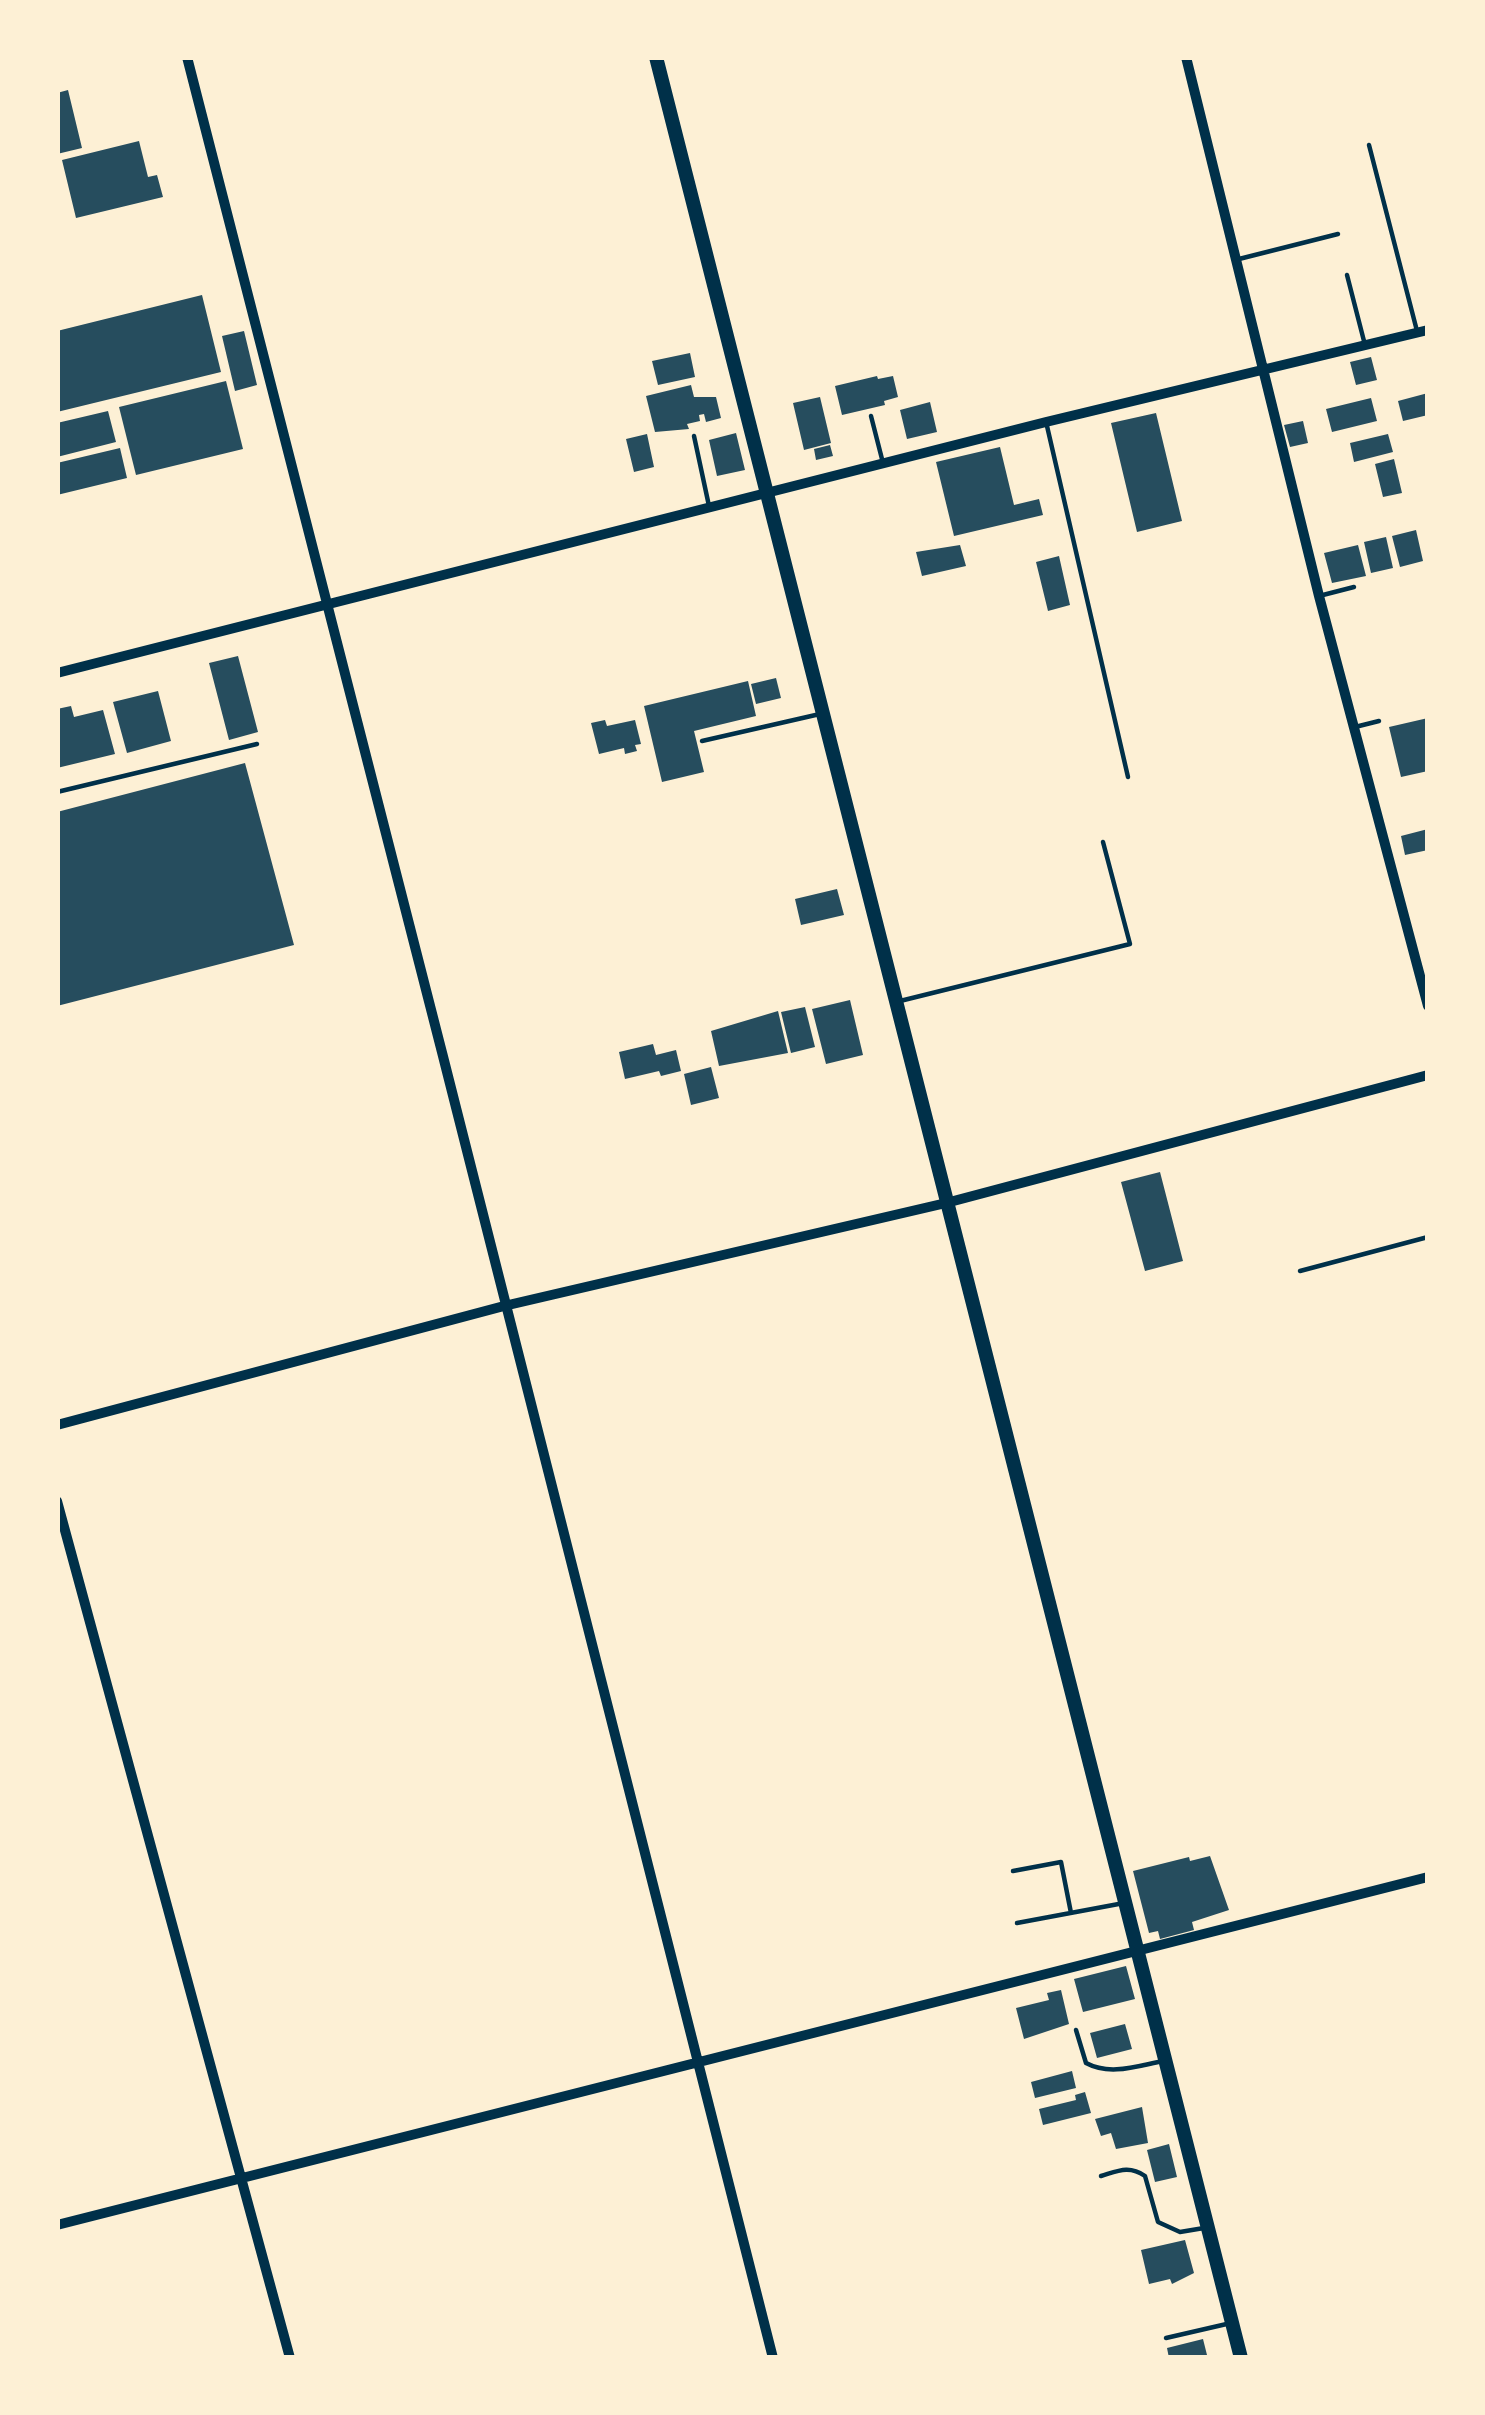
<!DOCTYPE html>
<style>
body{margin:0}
#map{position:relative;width:1485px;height:2415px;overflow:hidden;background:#fdf0d5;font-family:"Public Sans",sans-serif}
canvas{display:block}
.frame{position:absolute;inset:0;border:60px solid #fdf0d5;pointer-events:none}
</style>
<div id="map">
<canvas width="1485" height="2415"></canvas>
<div class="frame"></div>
</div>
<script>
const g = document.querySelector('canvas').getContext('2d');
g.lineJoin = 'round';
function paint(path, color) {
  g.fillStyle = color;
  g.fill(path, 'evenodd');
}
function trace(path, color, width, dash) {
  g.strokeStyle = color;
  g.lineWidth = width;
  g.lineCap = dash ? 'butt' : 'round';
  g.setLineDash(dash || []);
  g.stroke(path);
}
const building = new Path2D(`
 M68 90 82 148 57 154V93Z
 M139 141 148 177 157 175 163 197 76 218 62 160Z
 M202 295 221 372 57 412V331Z
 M244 331 257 385 235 391 222 336Z
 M690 353 695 377 658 385 652 361Z
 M1371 357 1377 380 1356 385 1350 362Z
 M877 376 878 379 893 376 898 397 884 401 885 405 842 415 835 386Z
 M226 381 243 449 136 475 119 407Z
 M691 385 694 397H716L721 418 706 422 704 414 699 415 700 421 687 424 689 429 655 432 646 396Z
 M1428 393V415L1403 421 1398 401Z
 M820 397 831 443 804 450 793 403Z
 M1371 398 1377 421 1332 432 1326 409Z
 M930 402 937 432 907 439 900 410Z
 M108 411 116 442 57 457V423Z
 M1156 413 1182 521 1137 532 1111 423Z
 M1303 421 1308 443 1290 447 1284 425Z
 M736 433 745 470 717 476 709 440Z
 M647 434 654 467 634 472 626 439Z
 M1388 434 1393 452 1354 462 1350 443Z
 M830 445 833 456 816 460 814 449Z
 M1000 447 1014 505 1039 499 1043 515 954 536 936 462Z
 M120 448 127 478 57 495V463Z
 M1394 459 1402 493 1383 497 1375 464Z
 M1416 530 1423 561 1400 567 1392 536Z
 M1386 537 1393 568 1371 573 1364 542Z
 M960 545 966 566 922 576 916 552Z
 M1358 545 1366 576 1332 583 1324 553Z
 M1059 556 1070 605 1048 611 1036 562Z
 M238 656 258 732 229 740 209 663Z
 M776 678 781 698 756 704 751 684Z
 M748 681 756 716 694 731 704 772 662 782 644 706Z
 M158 691 171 741 127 753 113 702Z
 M71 706 74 717 103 710 115 754 57 768V709Z
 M1428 718V771L1401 777 1389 727Z
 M605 720 607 726 635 720 641 744 635 745 637 751 625 754 624 748 599 754 591 723Z
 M245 763 294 945 57 1006V812Z
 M1428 829V850L1405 855 1401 836Z
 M837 889 844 915 801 925 795 899Z
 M850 1000 863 1055 826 1064 812 1009Z
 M805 1007 815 1047 791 1053 781 1012Z
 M778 1011 788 1053 719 1066 711 1031Z
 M653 1044 656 1055 676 1050 681 1071 661 1076 659 1071 625 1079 619 1052Z
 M711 1067 719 1098 691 1105 684 1074Z
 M1160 1172 1183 1261 1145 1271 1121 1182Z
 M1210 1856 1229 1910 1192 1922 1194 1930 1160 1939 1158 1931 1149 1933 1133 1871 1189 1857 1190 1861Z
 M1126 1966 1135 1999 1083 2012 1074 1979Z
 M1061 1990 1069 2024 1024 2039 1016 2008 1049 2000 1047 1993Z
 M1125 2024 1132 2049 1097 2058 1090 2033Z
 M1072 2071 1076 2088 1035 2098 1031 2082Z
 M1085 2092 1091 2113 1043 2125 1039 2109 1076 2100 1075 2095Z
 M1142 2107 1148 2143 1116 2149 1111 2133 1101 2136 1095 2119Z
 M1169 2144 1177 2177 1155 2182 1147 2150Z
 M1185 2240 1194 2273 1172 2284 1170 2279 1149 2284 1141 2250Z
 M1203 2339 1207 2355 1169 2358 1167 2348Z`);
const service = new Path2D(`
 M1369 145 1417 331
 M1239 259 1338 234
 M1347 275 1365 345
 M871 416 883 463
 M1047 426 1128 777
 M694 436 709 506
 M1319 596 1354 587
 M1355 727 1379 721
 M702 741 820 714
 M57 792 257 744
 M900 1001 1130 944 1103 842
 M1300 1271 1428 1237
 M1013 1871 1061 1862 1071 1913
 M1017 1923 1124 1903
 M1076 2030 1086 2063C1110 2076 1137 2066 1163 2061
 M1101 2176C1118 2171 1129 2165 1145 2176L1158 2222 1180 2232 1204 2228
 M1166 2338 1231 2323`);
const minor = new Path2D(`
 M187 57C387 823 576 1591 773 2358
 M1186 57 1319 596 1428 1006
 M57 673 1046 422 1428 330
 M57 1425 504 1306 946 1203 1428 1075
 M57 1501 290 2358
 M57 2225 1428 1877`);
const secondary = new Path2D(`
 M656 57 1241 2358`);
paint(building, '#264d5e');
trace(service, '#003049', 4.5);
trace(minor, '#003049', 10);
trace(secondary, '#003049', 14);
</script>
